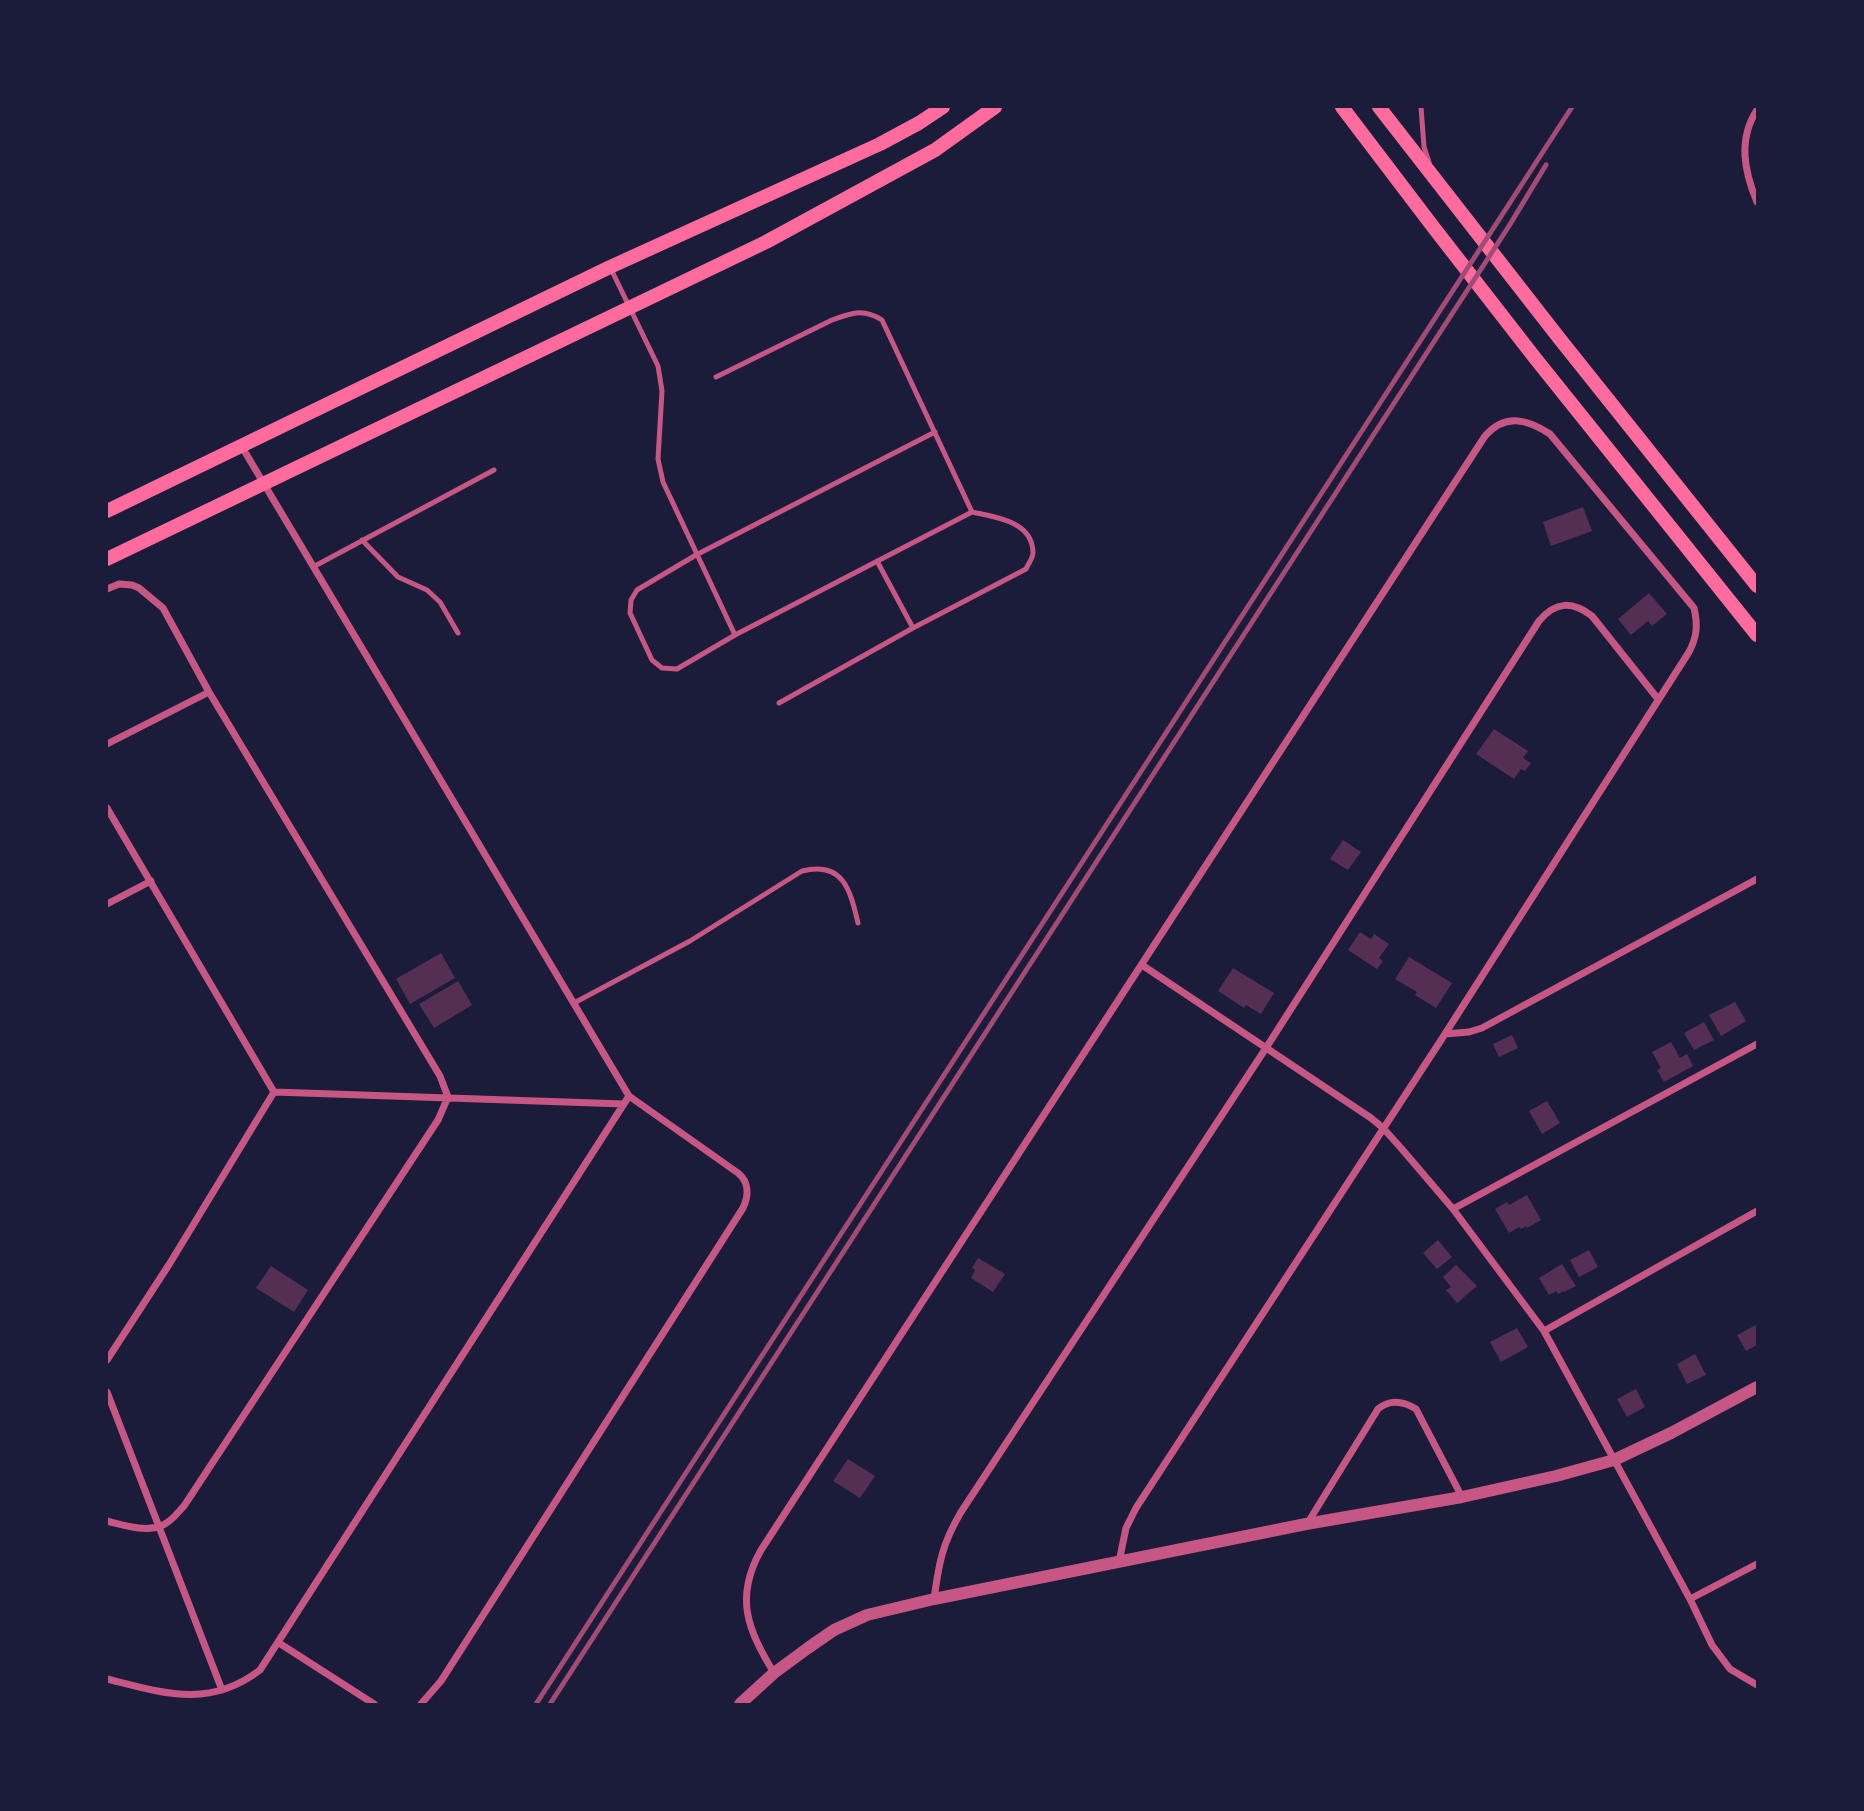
<!DOCTYPE html>
<style>
body{margin:0}
#map{position:relative;width:1864px;height:1811px;overflow:hidden;background:#1b1b3a;font-family:"Space Grotesk",sans-serif}
canvas{display:block}
.frame{position:absolute;inset:0;border:108px solid #1b1b3a;pointer-events:none}
</style>
<div id="map">
<canvas width="1864" height="1811"></canvas>
<div class="frame"></div>
</div>
<script>
const g = document.querySelector('canvas').getContext('2d');
g.lineJoin = 'round';
function paint(path, color) {
  g.fillStyle = color;
  g.fill(path, 'evenodd');
}
function trace(path, color, width, dash) {
  g.strokeStyle = color;
  g.lineWidth = width;
  g.lineCap = dash ? 'butt' : 'round';
  g.setLineDash(dash || []);
  g.stroke(path);
}
const building = new Path2D(`
 M1583 507 1592 531 1551 546 1543 522Z
 M1649 593 1667 614 1652 626 1648 621 1631 635 1618 619Z
 M1494 729 1528 751 1523 758 1531 763 1525 771 1521 769 1514 779 1476 754Z
 M1343 840 1361 852 1348 870 1330 859Z
 M1360 932 1371 939 1374 934 1389 944 1379 958 1383 961 1377 969 1348 950Z
 M441 953 455 978 410 1004 396 979Z
 M1409 957 1452 983 1436 1008 1415 995 1417 992 1395 979Z
 M1233 968 1274 993 1261 1014 1246 1005 1244 1008 1218 991Z
 M458 981 472 1005 434 1028 419 1004Z
 M1735 1002 1746 1021 1721 1036 1709 1015Z
 M1704 1022 1714 1040 1694 1050 1684 1033Z
 M1512 1035 1518 1048 1499 1057 1493 1044Z
 M1671 1042 1680 1058 1687 1054 1693 1066 1664 1082 1657 1070 1661 1068 1652 1052Z
 M1547 1101 1560 1123 1542 1134 1529 1111Z
 M1527 1195 1541 1220 1527 1228 1526 1226 1521 1229 1519 1227 1509 1233 1495 1209 1507 1202 1509 1205Z
 M1438 1240 1452 1257 1437 1269 1423 1253Z
 M1589 1250 1598 1267 1579 1277 1570 1260Z
 M978 1258 1005 1274 993 1292 971 1278 975 1270 972 1268Z
 M1562 1264 1576 1286 1564 1292V1291L1558 1294 1556 1291 1549 1295 1539 1278Z
 M1456 1265 1477 1286 1457 1303 1446 1290 1451 1287 1443 1277Z
 M271 1266 308 1290 294 1312 256 1288Z
 M1756 1325 1757 1345 1746 1351 1737 1335Z
 M1517 1328 1528 1347 1501 1362 1490 1342Z
 M1695 1354 1706 1375 1687 1384 1677 1364Z
 M1636 1389 1645 1407 1627 1417 1617 1399Z
 M848 1459 875 1476 860 1498 833 1481Z`);
const service = new Path2D(`
 M1421 107 1424 147 1429 162
 M610 267 658 366 662 391 658 459 663 482 735 635
 M716 377 832 320C852 313 863 308 882 320L972 512 735 635 677 669 662 668 652 660 630 613 631 600 637 590 696 555 935 432
 M362 540 398 577 427 590 440 602 458 633
 M313 567 494 470
 M913 628 1026 569C1028 564 1033 558 1033 553 1033 521 995 517 972 512
 M779 703 913 628 877 561
 M574 1003 690 941 802 871C843 861 850 889 858 923`);
const minor = new Path2D(`
 M1757 110C1738 139 1744 171 1757 202
 M242 447 629 1096 738 1173C749 1182 749 1195 743 1208L441 1681 421 1704
 M107 589 119 584 132 585 139 588 163 608 209 692 440 1076 448 1097 438 1120 184 1506C178 1512 172 1521 163 1525 147 1533 123 1525 107 1521
 M107 744 209 692
 M107 808 274 1092
 M107 904 151 881
 M1142 965 1371 1118 1383 1128 1401 1148 1453 1209 1544 1331 1690 1599 1712 1645 1730 1669 1757 1685
 M1445 1034 1469 1032 1482 1028 1757 879
 M274 1092 624 1104
 M1453 1209 1757 1044
 M1544 1331 1757 1211
 M107 1360 170 1263 274 1092
 M107 1392 222 1690
 M1307 1524 1378 1409C1390 1399 1403 1401 1416 1409L1462 1497
 M934 1599C939 1563 942 1544 961 1512L1266 1048 1539 621C1556 601 1572 601 1592 616L1658 699
 M1690 1599 1757 1564
 M279 1643 374 1704
 M774 1673C748 1630 734 1598 761 1550L1485 436C1505 413 1527 419 1550 434L1694 608C1698 625 1697 637 1689 652L1445 1034 1136 1508 1126 1528 1119 1562
 M107 1679C163 1693 209 1709 260 1670L629 1096`);
const tertiary = new Path2D(`
 M740 1704 774 1673 808 1648 834 1630 867 1615 934 1599 1306 1524 1462 1497 1556 1476 1614 1460 1671 1433 1757 1387`);
const secondary = new Path2D(`
 M1342 107 1434 228 1535 358 1757 635
 M1379 107 1559 338 1757 586
 M107 511 610 267 880 144 919 123 943 107
 M107 559 766 242 935 150 995 107`);
const rail = new Path2D(`
 M536 1704 1572 107
 M550 1704 1509 226 1546 165`);
paint(building, '#542f53');
trace(service, '#c65784', 5);
trace(minor, '#c65784', 7);
trace(tertiary, '#c65784', 12);
trace(secondary, '#ff6b9d', 14);
trace(rail, '#a44b75', 5);
</script>
